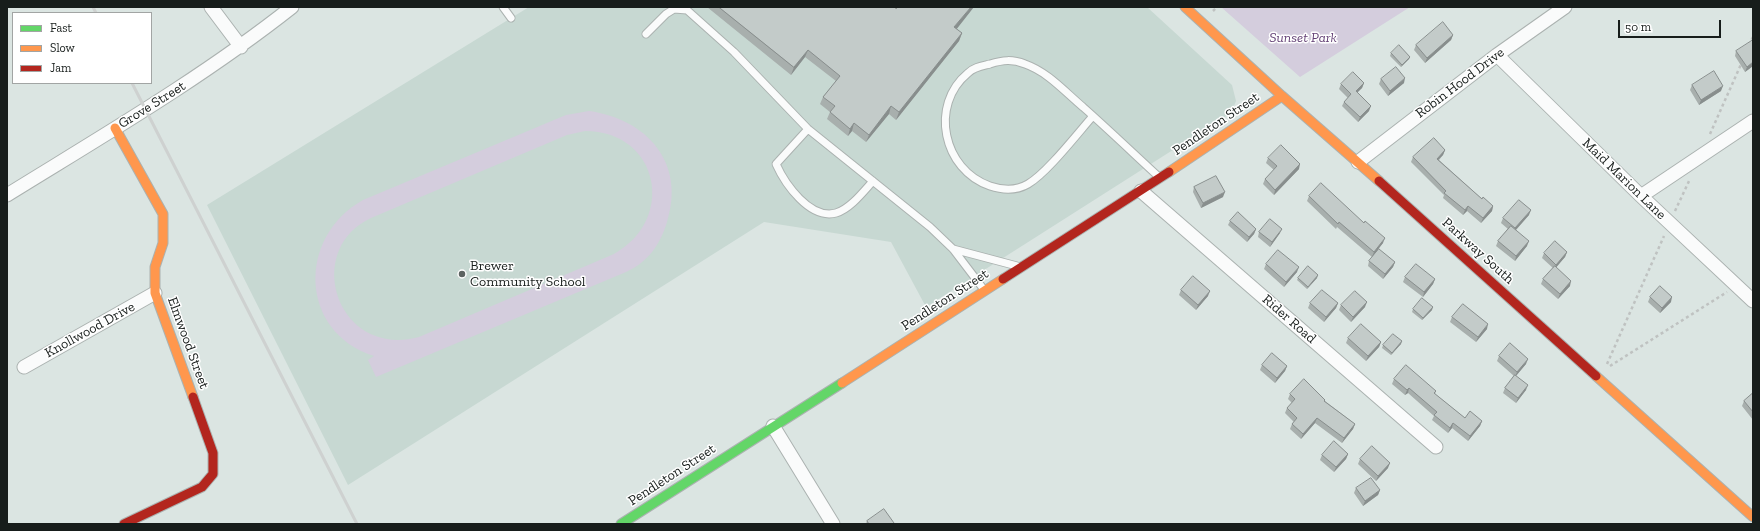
<!DOCTYPE html>
<style>
body{margin:0}
#map{position:relative;width:1760px;height:531px;overflow:hidden;background:#dbe5e2;font-family:"Zilla Slab",serif}
canvas{display:block}
.frame{position:absolute;inset:0;border:8px solid #171d1b;pointer-events:none}
.legend{position:absolute;left:12px;top:12px;width:140px;height:72px;box-sizing:border-box;background:#fff;border:1px solid #a2a5a4;margin:0;padding:5px 7px;list-style:none;font-size:12px;color:#171d1b}
.legend li{display:flex;align-items:center;gap:8px;height:20px}
.legend b{width:20px;border:1px solid #a2a5a4}
.scale{position:absolute;left:1618px;top:20px;width:103px;height:18px;box-sizing:border-box;border:2px solid #171d1b;border-top:0;padding-left:5px;font-size:12px;line-height:14px;white-space:nowrap;color:#171d1b;-webkit-text-stroke:3px #fff;paint-order:stroke}
</style>
<div id="map">
<canvas width="1760" height="531"></canvas>
<div class="frame"></div>
<ul class="legend">
<li><b style="height:5px;background:#63d668"></b>Fast</li>
<li><b style="height:5px;background:#ff974d"></b>Slow</li>
<li><b style="height:5px;background:#b3261e"></b>Jam</li>
</ul>
<div class="scale">50 m</div>
</div>
<script>
const g = document.querySelector('canvas').getContext('2d');
g.lineJoin = 'round';
function paint(path, color) {
  g.fillStyle = color;
  g.fill(path, 'evenodd');
}
function trace(path, color, width, dash) {
  g.strokeStyle = color;
  g.lineWidth = width;
  g.lineCap = dash ? 'butt' : 'round';
  g.setLineDash(dash || []);
  g.stroke(path);
}
function drawText(font, color, halo, rows, align = 'center') {
  g.font = font + ' "Zilla Slab",serif';
  g.lineWidth = 3;
  g.setLineDash([]);
  g.textBaseline = 'middle';
  g.strokeStyle = halo;
  g.fillStyle = color;
  for (const [text, x, y, turn = 0] of rows) {
    g.save();
    g.translate(x, y);
    g.rotate((+turn || 0) * Math.PI / 180);
    g.textAlign = isNaN(turn) ? turn : align;
    if (halo) g.strokeText(text, 0, 0);
    g.fillText(text, 0, 0);
    g.restore();
  }
}
const built = new Path2D(`
 M529 7H1147L1232 85 1236 101 1231 113 926 307 891 242 764 222 348 485 207 205Z`);
const green = new Path2D(`
 M1221 7H1410L1300 77Z
 M589 111C647 119 686 163 667 222 660 245 648 262 626 272L376 377 368 360 374 356C299 332 297 237 363 200L566 115ZM585 131C659 131 677 219 614 254L419 337C337 359 302 250 371 218L567 135Z`);
const path = new Path2D(`
 M1213 11 1217 7
 M1749 45 1753 37
 M1710 134 1742 62
 M1675 211 1690 179
 M1607 364 1664 236
 M1610 366 1727 292`);
const lane = new Path2D(`
 M503 7 511 18
 M646 34 666 14 674 9 687 10 734 52 808 129 930 227 953 249 985 291
 M1093 116C1077 134 1047 173 1028 184 1016 191 1002 190 990 186 943 170 929 105 968 73 974 67 982 66 990 64 1003 60 1012 59 1025 64 1048 72 1065 92 1083 107 1109 130 1134 154 1159 177
 M808 129 776 164C785 184 810 220 836 213 850 209 863 192 873 181
 M953 249 1017 266`);
const street = new Path2D(`
 M211 7 241 47
 M1497 55 1641 196 1753 301
 M1358 162 1497 55 1565 7
 M1141 191 1436 447
 M7 195C104 135 202 78 292 7
 M1641 196 1753 121
 M24 367 155 293
 M773 426 833 524`);
const fast = new Path2D(`
 M621 524 842 383`);
const slow = new Path2D(`
 M1185 7 1282 96 1379 181
 M115 128 163 214V243L155 267V293L193 397
 M1169 172 1282 96
 M1596 376 1753 517
 M842 383 1003 279`);
const jam = new Path2D(`
 M1379 181 1596 376
 M1003 279 1169 172
 M124 524 202 487 213 474V453L193 397`);
const rail = new Path2D(`
 M93 7 96 13
 M132 83 357 524`);
const wall = new Path2D(`
 M707 7H896V9L956 29 962 33 959 41 896 120 889 114 866 142 852 131 848 136 827 119 830 112 820 104 823 97 836 81 805 57 791 75Z
 M1453 35 1451 40 1425 63 1414 50 1416 45Z
 M1736 51 1753 66 1745 72 1735 56Z
 M1391 53 1410 57 1409 59 1401 67 1390 56Z
 M1381 79 1404 83 1388 96 1379 84Z
 M1364 83 1362 88 1357 92 1369 111 1358 122 1342 106 1344 102 1348 98 1339 89 1341 84Z
 M1692 85 1721 91 1699 105 1690 90Z
 M1445 150 1443 155 1439 160 1482 199 1493 206 1492 211 1481 223 1467 211 1463 215 1443 198 1444 195 1411 162 1413 157Z
 M1268 158 1299 169 1274 195 1263 184 1265 179 1274 170 1266 163Z
 M1194 187 1223 197 1201 208 1193 192Z
 M1309 196 1364 223 1383 243 1372 257 1337 227 1336 229 1307 201Z
 M1529 215 1516 230 1527 246 1515 261 1496 246 1498 241 1508 229 1501 223 1503 218Z
 M1230 221 1256 229 1254 234 1247 242 1228 225Z
 M1259 232 1280 233 1270 247 1258 237Z
 M1567 252 1565 257 1556 267 1570 286 1558 299 1541 284 1543 279 1553 268 1542 258 1544 253Z
 M1369 261 1395 262 1393 267 1383 279 1368 266Z
 M1266 264 1297 272 1284 287 1264 269Z
 M1405 277 1435 279 1433 284 1423 297 1403 282Z
 M1298 278H1317L1307 289 1297 280Z
 M1181 290 1208 296 1196 310 1179 295Z
 M1650 297 1671 302 1660 313 1648 302Z
 M1310 303H1338L1336 308 1324 322 1308 308Z
 M1341 305 1365 307 1351 322 1339 310Z
 M1413 309 1432 310 1422 320 1412 312Z
 M1452 317 1487 329 1476 342 1450 322Z
 M1348 338 1381 342 1379 347 1366 361 1346 343Z
 M1401 344 1391 355 1382 348 1383 345Z
 M1499 356 1526 364 1516 376 1526 390 1516 403 1503 393 1505 388 1514 376 1497 361Z
 M1262 365 1287 366 1285 371 1275 383 1260 370Z
 M1394 379 1436 391 1435 394 1465 418 1482 421 1480 426 1468 441 1452 428 1448 433 1432 420 1434 416 1408 393 1405 395 1392 384Z
 M1753 393V420L1742 406 1744 401Z
 M1290 394 1325 401 1355 424 1353 429 1342 443 1315 423 1301 439 1290 429 1292 424 1294 422 1285 413 1287 408 1292 403 1288 399Z
 M1348 454 1346 459 1334 472 1320 460 1322 455Z
 M1360 459 1388 468 1376 481 1358 464Z
 M1356 488 1380 490 1378 495 1363 506 1354 493Z
 M867 521 894 523V524H866Z`);
const shadedWall = new Path2D(`
 M971 7H974L952 35 954 27Z
 M962 33 959 41 896 120 899 112Z
 M1453 35 1451 40 1425 63 1427 58Z
 M808 50 805 57 791 75 794 67Z
 M1410 57 1409 59 1401 67 1402 65Z
 M1753 62V66L1745 72 1747 67Z
 M1405 78 1404 83 1388 96 1390 91Z
 M1364 83 1362 88 1354 96 1356 91Z
 M1723 86 1721 91 1699 105 1701 100Z
 M891 106 889 114 866 142 869 135Z
 M1371 106 1369 111 1358 122 1360 117Z
 M854 123 852 131 848 136 850 129Z
 M1445 150 1443 155 1435 163 1437 159Z
 M1300 164 1299 169 1274 195 1275 190Z
 M1225 192 1223 197 1201 208 1203 203Z
 M1468 206 1467 211 1463 215 1465 210Z
 M1493 206 1492 211 1481 223 1483 218Z
 M1531 210 1529 215 1513 233 1515 228Z
 M1256 229 1254 234 1247 242 1249 237Z
 M1282 229 1280 233 1270 247 1272 242Z
 M1385 238 1383 243 1372 257 1374 252Z
 M1529 241 1527 246 1515 261 1516 256Z
 M1567 252 1565 257 1554 270 1556 265Z
 M1395 262 1393 267 1383 279 1385 274Z
 M1299 267 1297 272 1284 287 1286 282Z
 M1318 275 1317 278 1307 289 1308 287Z
 M1435 279 1433 284 1423 297 1424 292Z
 M1571 281 1570 286 1558 299 1560 294Z
 M1210 291 1208 296 1196 310 1198 305Z
 M1672 297 1671 302 1660 313 1662 308Z
 M1367 302 1365 307 1351 322 1353 317Z
 M1338 303 1336 308 1324 322 1326 317Z
 M1433 307 1432 310 1422 320 1423 318Z
 M1488 324 1487 329 1476 342 1478 337Z
 M1402 341 1401 344 1391 355 1392 353Z
 M1381 342 1379 347 1366 361 1368 356Z
 M1528 359 1526 364 1515 377 1517 372Z
 M1287 366 1285 371 1275 383 1277 378Z
 M1528 385 1526 390 1516 403 1518 398Z
 M1409 388 1408 393 1405 395 1407 390Z
 M1317 418 1315 423 1301 439 1303 434Z
 M1482 421 1480 426 1468 441 1470 436Z
 M1453 423 1452 428 1448 433 1450 428Z
 M1355 424 1353 429 1342 443 1344 438Z
 M1348 454 1346 459 1334 472 1336 467Z
 M1390 463 1388 468 1376 481 1378 476Z
 M1380 490 1378 495 1363 506 1365 501Z`);
const building = new Path2D(`
 M719 7H896V9L897 7H971L954 27 962 33 899 112 891 106 869 135 854 123 850 129 830 112 835 106 823 97 840 76 808 50 794 67Z
 M1443 22 1453 35 1427 58 1416 45Z
 M1753 40V62L1747 67 1736 51Z
 M1399 45 1410 57 1402 65 1391 53Z
 M1396 67 1405 78 1390 91 1381 79Z
 M1714 71 1723 86 1701 100 1692 85Z
 M1353 72 1364 83 1356 91 1371 106 1360 117 1344 102 1351 94 1341 84Z
 M1434 138 1445 150 1437 159 1482 199 1483 197 1493 206 1483 218 1468 206 1465 210 1444 193 1446 191 1413 157Z
 M1281 145 1300 164 1275 190 1265 179 1277 166 1268 158Z
 M1216 176 1225 192 1203 203 1194 187Z
 M1321 183 1364 223 1365 221 1385 238 1374 252 1339 222 1338 224 1309 196Z
 M1519 200 1531 210 1515 228 1503 218Z
 M1238 212 1256 229 1249 237 1230 221Z
 M1270 219 1282 229 1272 242 1259 232Z
 M1511 226 1529 241 1516 256 1498 241Z
 M1555 241 1567 252 1556 265 1544 253Z
 M1379 249 1395 262 1385 274 1369 261Z
 M1278 250 1299 267 1286 282 1266 264Z
 M1416 264 1435 279 1424 292 1405 277Z
 M1308 266 1318 275 1308 287 1298 278Z
 M1555 266 1571 281 1560 294 1543 279Z
 M1193 276 1210 291 1198 305 1181 290Z
 M1660 286 1672 297 1662 308 1650 297Z
 M1322 290 1338 303 1326 317 1310 303Z
 M1355 291 1367 302 1353 317 1341 305Z
 M1422 298 1433 307 1423 318 1413 309Z
 M1463 304 1488 324 1478 337 1452 317Z
 M1361 324 1381 342 1368 356 1348 338Z
 M1393 334 1402 341 1392 353 1383 345Z
 M1510 343 1528 359 1517 372 1499 356Z
 M1272 353 1287 366 1277 378 1262 365Z
 M1406 365 1436 391 1434 393 1465 418 1470 411 1482 421 1470 436 1453 423 1450 428 1434 415 1437 412 1409 388 1407 390 1394 379Z
 M1515 375 1528 385 1518 398 1505 388Z
 M1304 379 1325 400 1324 401 1355 424 1344 438 1317 418 1303 434 1292 424 1297 418 1287 408 1295 399 1290 394Z
 M1753 393V412L1744 401Z
 M1334 441 1348 454 1336 467 1322 455Z
 M1372 446 1390 463 1378 476 1360 459Z
 M1371 478 1380 490 1365 501 1356 488Z
 M884 509 894 523 893 524H869L867 521Z`);
const markers = [
 [462,274,4,"#5c6361"]
];
const parkNames = [
 ["Sunset Park",1303,38]
];
const streetNames = [
 ["Robin Hood Drive",1460,83,-37],
 ["Grove Street",152,105,-32],
 ["Pendleton Street",1216,124,-34],
 ["Maid Marion Lane",1624,179,44],
 ["Parkway South",1478,251,42],
 ["Pendleton Street",945,300,-33],
 ["Rider Road",1289,319,41],
 ["Knollwood Drive",90,330,-29],
 ["Elmwood Street",188,343,70],
 ["Pendleton Street",672,475,-33]
];
const poiNames = [
 ["Brewer",470,266],
 ["Community School",470,282]
];
paint(built, '#c7d8d2');
paint(green, '#d4cddd');
trace(lane, '#abb2b0', 9);
trace(street, '#abb2b0', 15);
trace(fast, '#abb2b0', 11);
trace(slow, '#abb2b0', 11);
trace(jam, '#abb2b0', 11);
trace(path, '#bfc2c1', 2.5, [3, 3]);
trace(lane, '#fafbfb', 7);
trace(street, '#fafbfb', 13);
trace(fast, '#63d668', 9);
trace(slow, '#ff974d', 9);
trace(jam, '#b3261e', 9);
trace(rail, '#ced1d0', 3);
paint(wall, '#a8afad');
paint(shadedWall, '#888e8d');
paint(building, '#c3cbc9');
trace(building, '#888e8d', 1);
for (const [x, y, r, color] of markers) {
  const dot = new Path2D();
  dot.arc(x, y, r, 0, 2 * Math.PI);
  g.fillStyle = color;
  g.fill(dot);
  trace(dot, '#fff', 1.5);
}
drawText('italic 14px', '#623f74', '#fff', parkNames);
drawText('14px', '#171d1b', '#fff', streetNames);
drawText('14px', '#171d1b', '#fff', poiNames, 'left');
</script>
